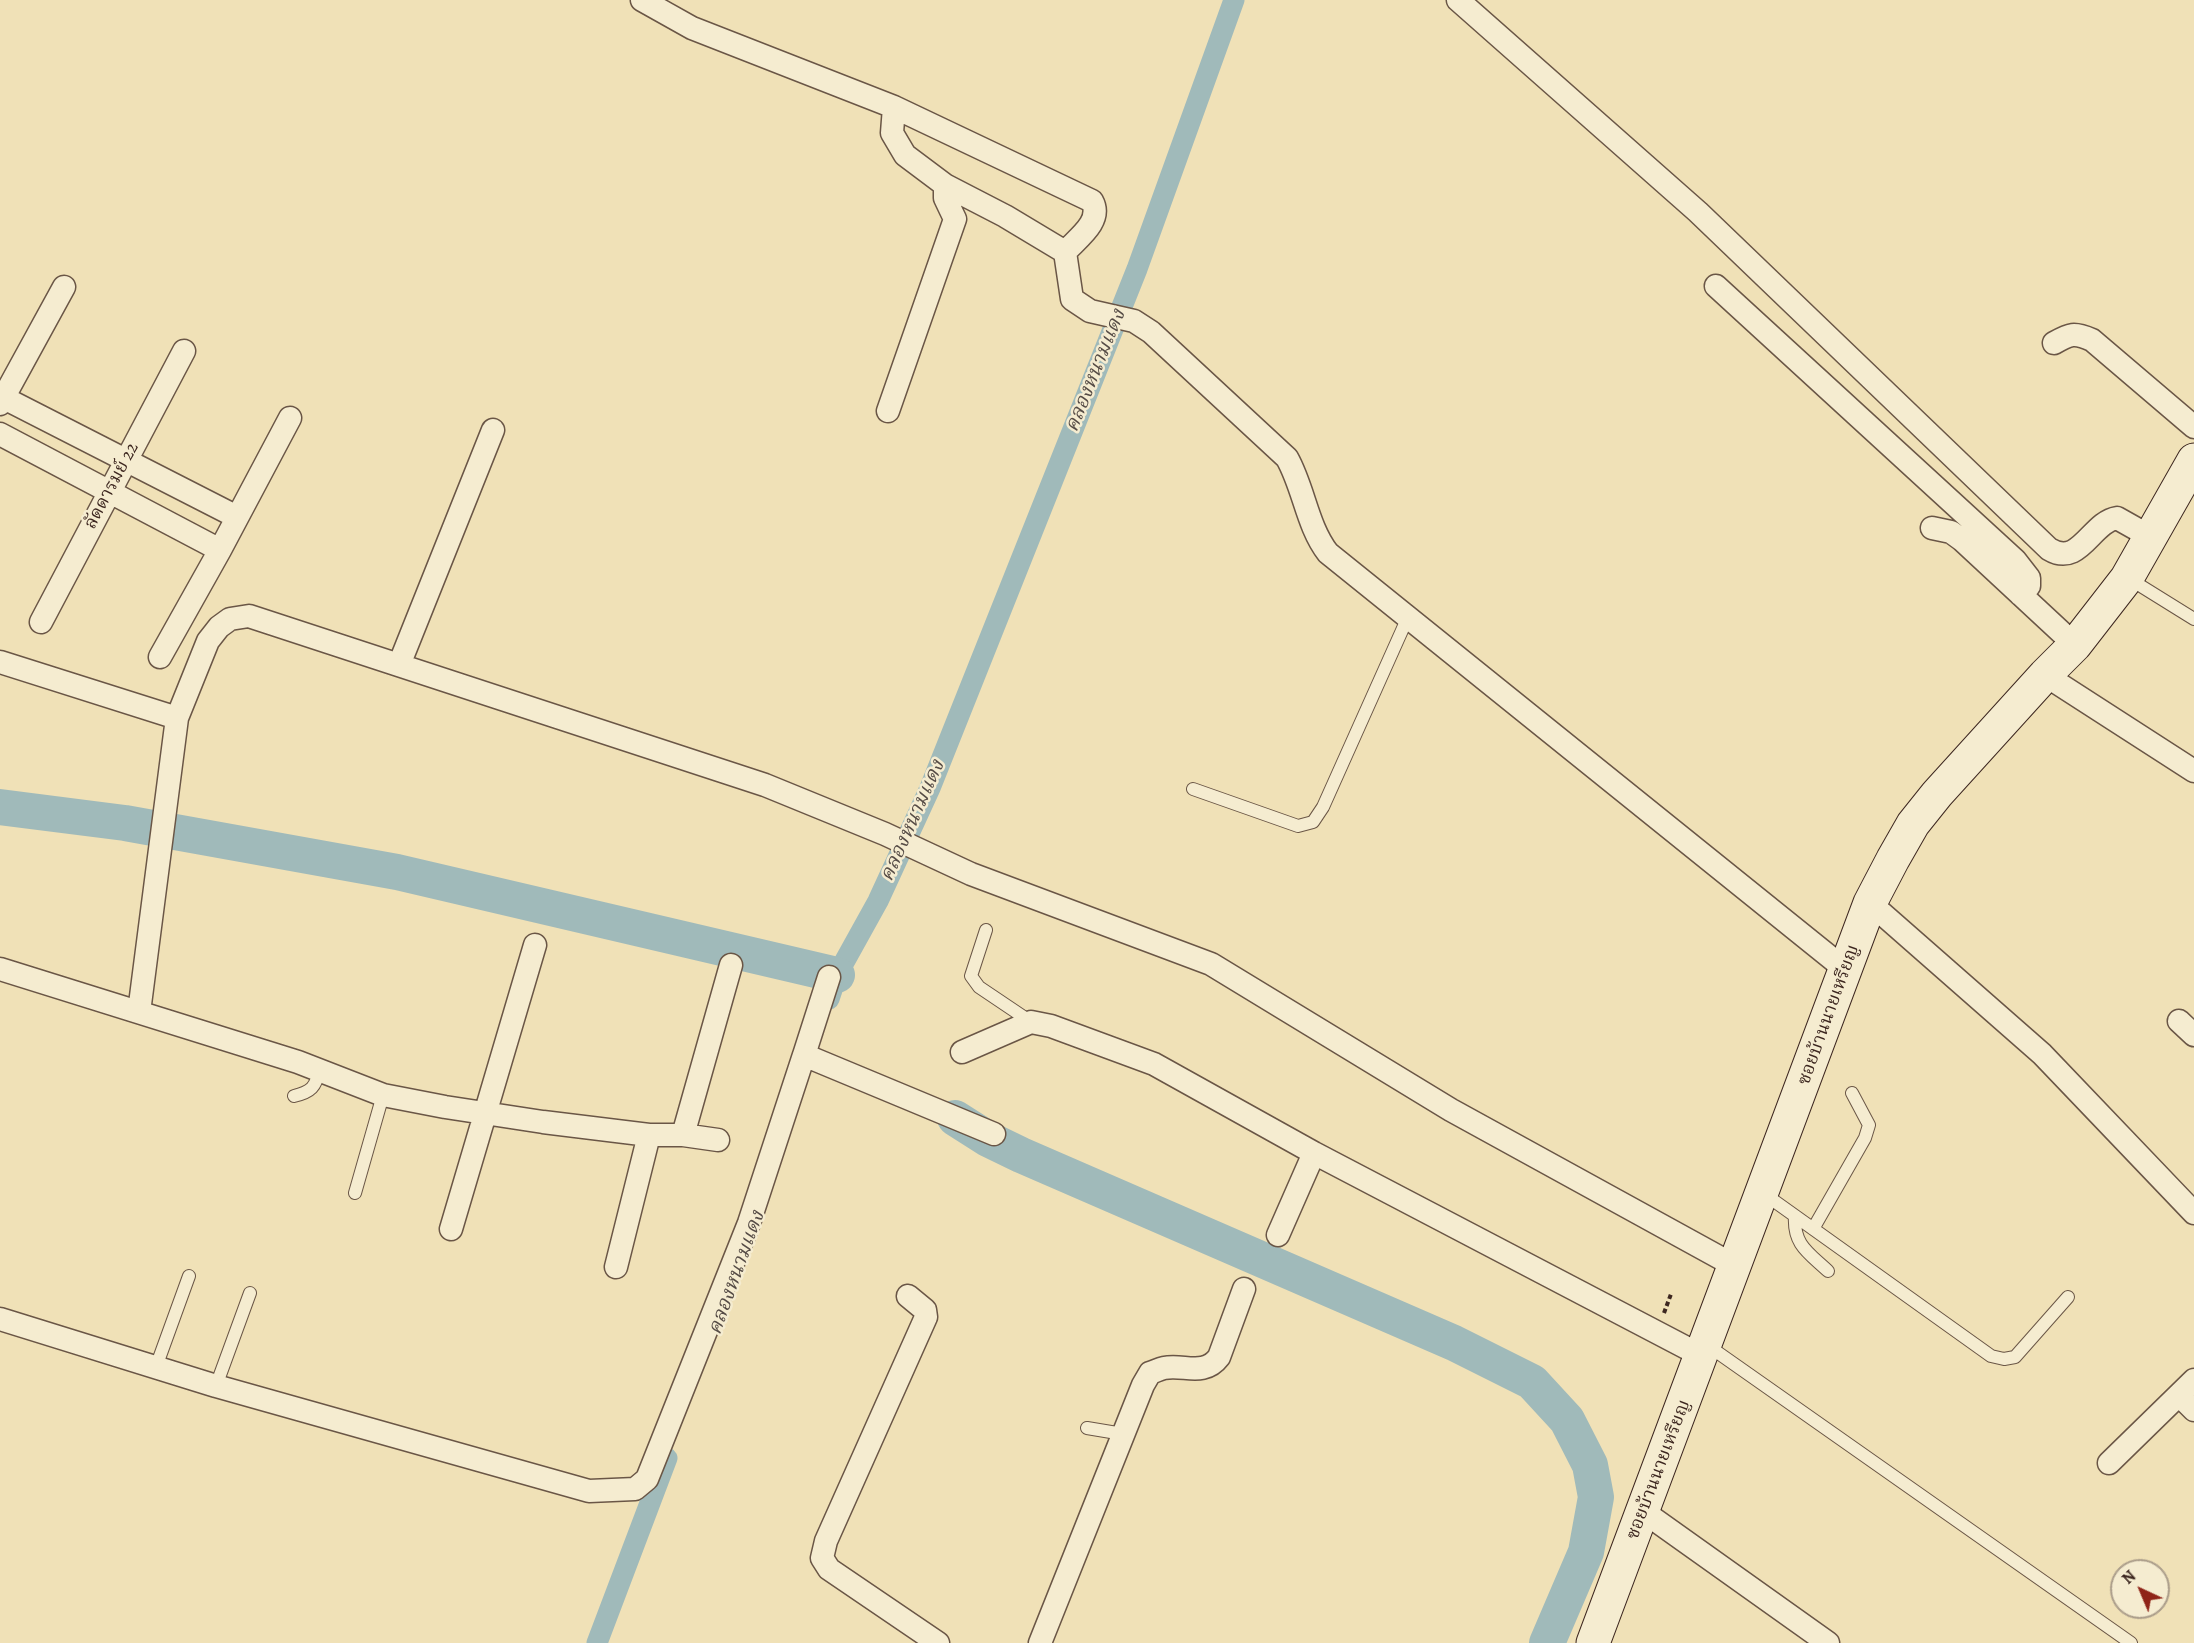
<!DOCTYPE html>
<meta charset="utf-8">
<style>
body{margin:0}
#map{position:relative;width:2194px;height:1643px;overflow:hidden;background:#f0e1b7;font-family:Alegreya,serif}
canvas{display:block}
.north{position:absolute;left:2110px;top:1559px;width:60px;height:60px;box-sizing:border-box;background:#f5ecd0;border:2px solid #ab9d8a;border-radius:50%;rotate:316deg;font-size:16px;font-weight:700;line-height:24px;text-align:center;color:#3d2720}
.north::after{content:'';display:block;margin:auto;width:21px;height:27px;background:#8f2418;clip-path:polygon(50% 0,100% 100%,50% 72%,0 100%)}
</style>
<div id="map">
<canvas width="2194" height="1643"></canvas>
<div class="north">N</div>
</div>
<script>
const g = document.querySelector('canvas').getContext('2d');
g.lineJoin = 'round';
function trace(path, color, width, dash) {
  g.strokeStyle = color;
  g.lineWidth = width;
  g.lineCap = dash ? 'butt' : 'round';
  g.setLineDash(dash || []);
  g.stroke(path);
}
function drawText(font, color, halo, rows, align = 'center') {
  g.font = font + ' Alegreya,"Noto Serif Thai",serif';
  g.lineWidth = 5;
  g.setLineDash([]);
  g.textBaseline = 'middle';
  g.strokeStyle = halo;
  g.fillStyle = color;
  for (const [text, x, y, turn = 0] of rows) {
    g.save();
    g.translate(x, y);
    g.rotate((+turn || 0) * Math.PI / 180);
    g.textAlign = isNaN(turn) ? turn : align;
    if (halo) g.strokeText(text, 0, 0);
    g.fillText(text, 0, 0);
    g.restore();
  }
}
const canal = new Path2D(`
 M829 999 837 975 878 901 930 788 1137 269 1234 0
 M597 1643 667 1458`);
const river = new Path2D(`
 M0 807 125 823 397 872 837 975
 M955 1118 988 1139 1021 1155 1454 1343 1532 1382 1567 1420 1590 1465 1596 1497 1586 1552 1547 1643`);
const path = new Path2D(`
 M1664 1313 1671 1294`);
const lane = new Path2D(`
 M2128 578 2194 619
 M1193 789 1298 826 1313 822 1323 807 1408 617
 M986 930 971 976 979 987 1031 1022
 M294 1096C311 1092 316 1087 319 1070
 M355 1193 383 1095
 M1763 1193 1991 1356 2004 1359 2015 1357 2068 1297
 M1795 1216C1793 1245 1809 1253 1828 1271
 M1813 1229 1865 1138 1869 1125 1852 1093
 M1707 1345 2131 1643
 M156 1367 189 1276
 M216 1386 250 1293
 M1087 1428 1123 1434`);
const street = new Path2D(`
 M642 0 692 28 894 107 1092 201C1103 221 1078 238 1065 252
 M1458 0 1698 212 2049 549C2080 568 2091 522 2117 518L2149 536
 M894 107 892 133 905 155 945 185 1005 216 1065 252 1072 299 1090 311 1134 321 1151 332 1287 458C1304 488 1307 526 1328 553L1846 970
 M1716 286 2015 560 2029 578V586L2021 595
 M2054 343C2070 334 2074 332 2092 340L2194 427
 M0 396 237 517
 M0 404 64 287
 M888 411 955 219 945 198V185
 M0 434 220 550
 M1932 528 1951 532 1962 540 2075 645
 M41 622 184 351
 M160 657 220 550 290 418
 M0 662 177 718
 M399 665 493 430
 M2045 675 2194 771
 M1870 903 2042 1054 2194 1213
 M0 969 298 1062 383 1095 445 1107 543 1122 649 1135H683L718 1140
 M139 1012 177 718 208 641 219 627 230 619 249 616 765 785 885 834 971 874 1211 964 1451 1110 1735 1266
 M2179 1021 2194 1035
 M962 1052 1031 1022 1051 1026 1154 1064 1314 1153 1702 1356
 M804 1055 829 977
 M683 1135 731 965
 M451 1229 535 945
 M1278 1235 1314 1153
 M616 1267 649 1135
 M908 1296 925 1310 926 1317 826 1541 822 1558 829 1569 938 1643
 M0 1319 216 1386 589 1491 635 1489 647 1479 749 1223 804 1055 994 1134
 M2179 1395 2194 1410
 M2109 1463 2194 1380
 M1644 1512 1828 1643
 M1040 1643 1143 1385 1150 1373C1154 1372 1159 1369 1164 1368 1184 1364 1204 1377 1219 1357L1244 1289`);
const secondary = new Path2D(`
 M1593 1643 1870 903 1893 859 1913 824 1937 794 2045 675 2075 645 2127 578 2194 460`);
const streetNames = [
 ["ลัดดารมย์ 22",112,486,-62],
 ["ซอยบ้านนายเหรียญ",1829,1015,-70],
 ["ซอยบ้านนายเหรียญ",1659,1470,-69]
];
const waterNames = [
 ["คลองหนามแดง",1096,371,-68],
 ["คลองหนามแดง",913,821,-66],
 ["คลองหนามแดง",737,1273,-70]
];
trace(canal, '#a0baba', 21);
trace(river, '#a0baba', 36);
trace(lane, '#6a5646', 14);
trace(street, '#6a5646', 25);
trace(secondary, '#3d2720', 35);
trace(path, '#3d2720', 4, [4.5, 3]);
trace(lane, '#f5ecd0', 12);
trace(street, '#f5ecd0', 22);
trace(secondary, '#f5ecd0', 33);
drawText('18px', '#3d2720', '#f5ecd0', streetNames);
drawText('italic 20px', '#564c46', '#f5ecd0', waterNames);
</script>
